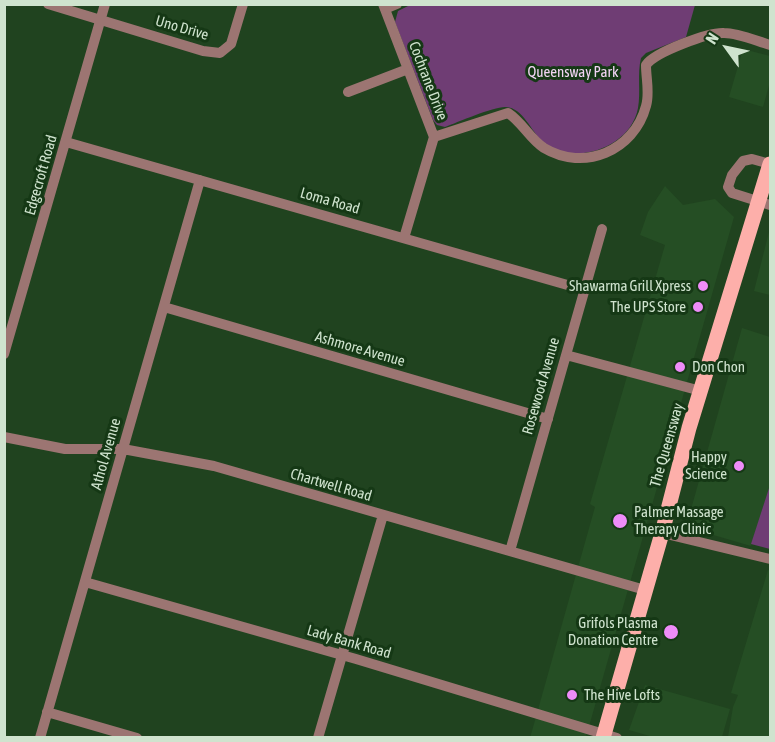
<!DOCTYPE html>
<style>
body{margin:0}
#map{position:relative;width:775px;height:742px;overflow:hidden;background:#20431f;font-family:"Asap Condensed",sans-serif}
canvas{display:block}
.frame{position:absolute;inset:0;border:6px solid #cfe3ce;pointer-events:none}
.north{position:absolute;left:697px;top:18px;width:60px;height:60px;-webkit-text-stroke:4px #153815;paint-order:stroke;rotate:303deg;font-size:16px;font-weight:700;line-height:24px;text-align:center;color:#cfe3ce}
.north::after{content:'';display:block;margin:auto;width:21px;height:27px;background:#cfe3ce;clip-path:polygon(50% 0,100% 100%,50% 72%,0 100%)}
</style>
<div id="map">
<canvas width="775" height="742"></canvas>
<div class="frame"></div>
<div class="north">N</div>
</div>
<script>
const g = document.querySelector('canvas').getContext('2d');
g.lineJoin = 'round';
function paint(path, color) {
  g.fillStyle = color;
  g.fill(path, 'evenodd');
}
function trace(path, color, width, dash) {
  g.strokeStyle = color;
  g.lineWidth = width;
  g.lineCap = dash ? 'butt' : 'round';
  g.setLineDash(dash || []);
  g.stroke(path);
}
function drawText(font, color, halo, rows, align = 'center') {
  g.font = font + ' "Asap Condensed",sans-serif';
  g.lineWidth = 6;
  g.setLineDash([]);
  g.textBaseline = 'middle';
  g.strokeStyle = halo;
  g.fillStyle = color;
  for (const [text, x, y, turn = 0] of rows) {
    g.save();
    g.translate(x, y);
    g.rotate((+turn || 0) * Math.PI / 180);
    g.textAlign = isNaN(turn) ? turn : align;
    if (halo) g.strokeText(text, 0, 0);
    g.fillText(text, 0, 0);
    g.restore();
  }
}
const built = new Path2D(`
 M743 49 770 56V82L763 107 729 97Z
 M665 186 683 205 715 199 734 217 586 737 530 738 595 507 590 504 665 245 640 235 648 212Z
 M770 228V295L754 291Z
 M742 328 770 337V485L751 546 686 527Z
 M768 570 770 571V737H728L733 707 738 695 731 693Z
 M645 685 730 709 722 737H653L629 730Z`);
const green = new Path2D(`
 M412 4 695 5 686 37 646 53 641 58C637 74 641 92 638 108 631 148 572 168 542 141 531 131 523 108 506 107 495 106 458 122 445 127L437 125 433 120 395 22 398 11Z
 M770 485V549L751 544Z`);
const street = new Path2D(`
 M48 4 203 51 220 53 231 44 243 4
 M383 4 434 137 404 238
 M385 9 397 4
 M348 92 408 69
 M434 137 508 113C522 122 530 139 544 148 584 172 634 151 646 106 650 93 646 79 646 65 655 52 709 32 724 33 739 33 756 41 770 45
 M66 142 585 290
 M770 164 752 159 743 161 732 175 728 187 732 193 770 205
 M164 307 548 419
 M4 354 105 4
 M566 355 701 391
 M4 437 65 449H123L214 466 645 590
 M662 533 770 559
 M510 551 602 229
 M85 582 356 659 617 738
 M47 712 137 738
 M40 738 200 180
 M318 738 383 515`);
const primary = new Path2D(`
 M603 738 662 533 689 428 770 164`);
const markers = [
 [703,286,6,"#ee8cf8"],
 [698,307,6,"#ee8cf8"],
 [680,367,6,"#ee8cf8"],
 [739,466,6,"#ee8cf8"],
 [620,521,8,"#ee8cf8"],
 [671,632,8,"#ee8cf8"],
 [572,695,6,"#ee8cf8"]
];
const streetNames = [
 ["Uno Drive",182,28,16],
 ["Cochrane Drive",428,81,69],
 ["Edgecroft Road",41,175,-74],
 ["Loma Road",330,201,16],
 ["Ashmore Avenue",360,349,16],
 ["Rosewood Avenue",541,386,-74],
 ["The Queensway",667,445,-74],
 ["Athol Avenue",106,454,-74],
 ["Chartwell Road",331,485,16],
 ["Lady Bank Road",349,642,16]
];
const parkNames = [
 ["Queensway Park",573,72]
];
const poiNames = [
 ["Shawarma Grill Xpress",691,286],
 ["The UPS Store",686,307],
 ["Don Chon",692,367,"left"],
 ["Happy",727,457],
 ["Science",727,474],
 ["Palmer Massage",634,512,"left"],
 ["Therapy Clinic",634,529,"left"],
 ["Grifols Plasma",658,623],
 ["Donation Centre",658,640],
 ["The Hive Lofts",584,695,"left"]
];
paint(built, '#254e24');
paint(green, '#6f3d74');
trace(street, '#9c7572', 10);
trace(primary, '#fdafaa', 15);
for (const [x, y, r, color] of markers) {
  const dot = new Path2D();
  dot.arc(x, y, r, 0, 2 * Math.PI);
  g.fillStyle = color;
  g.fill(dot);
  trace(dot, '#153815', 2);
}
drawText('15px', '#cfe3ce', '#153815', streetNames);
drawText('15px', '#f3d4f5', '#153815', parkNames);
drawText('15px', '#cfe3ce', '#153815', poiNames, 'right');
</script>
